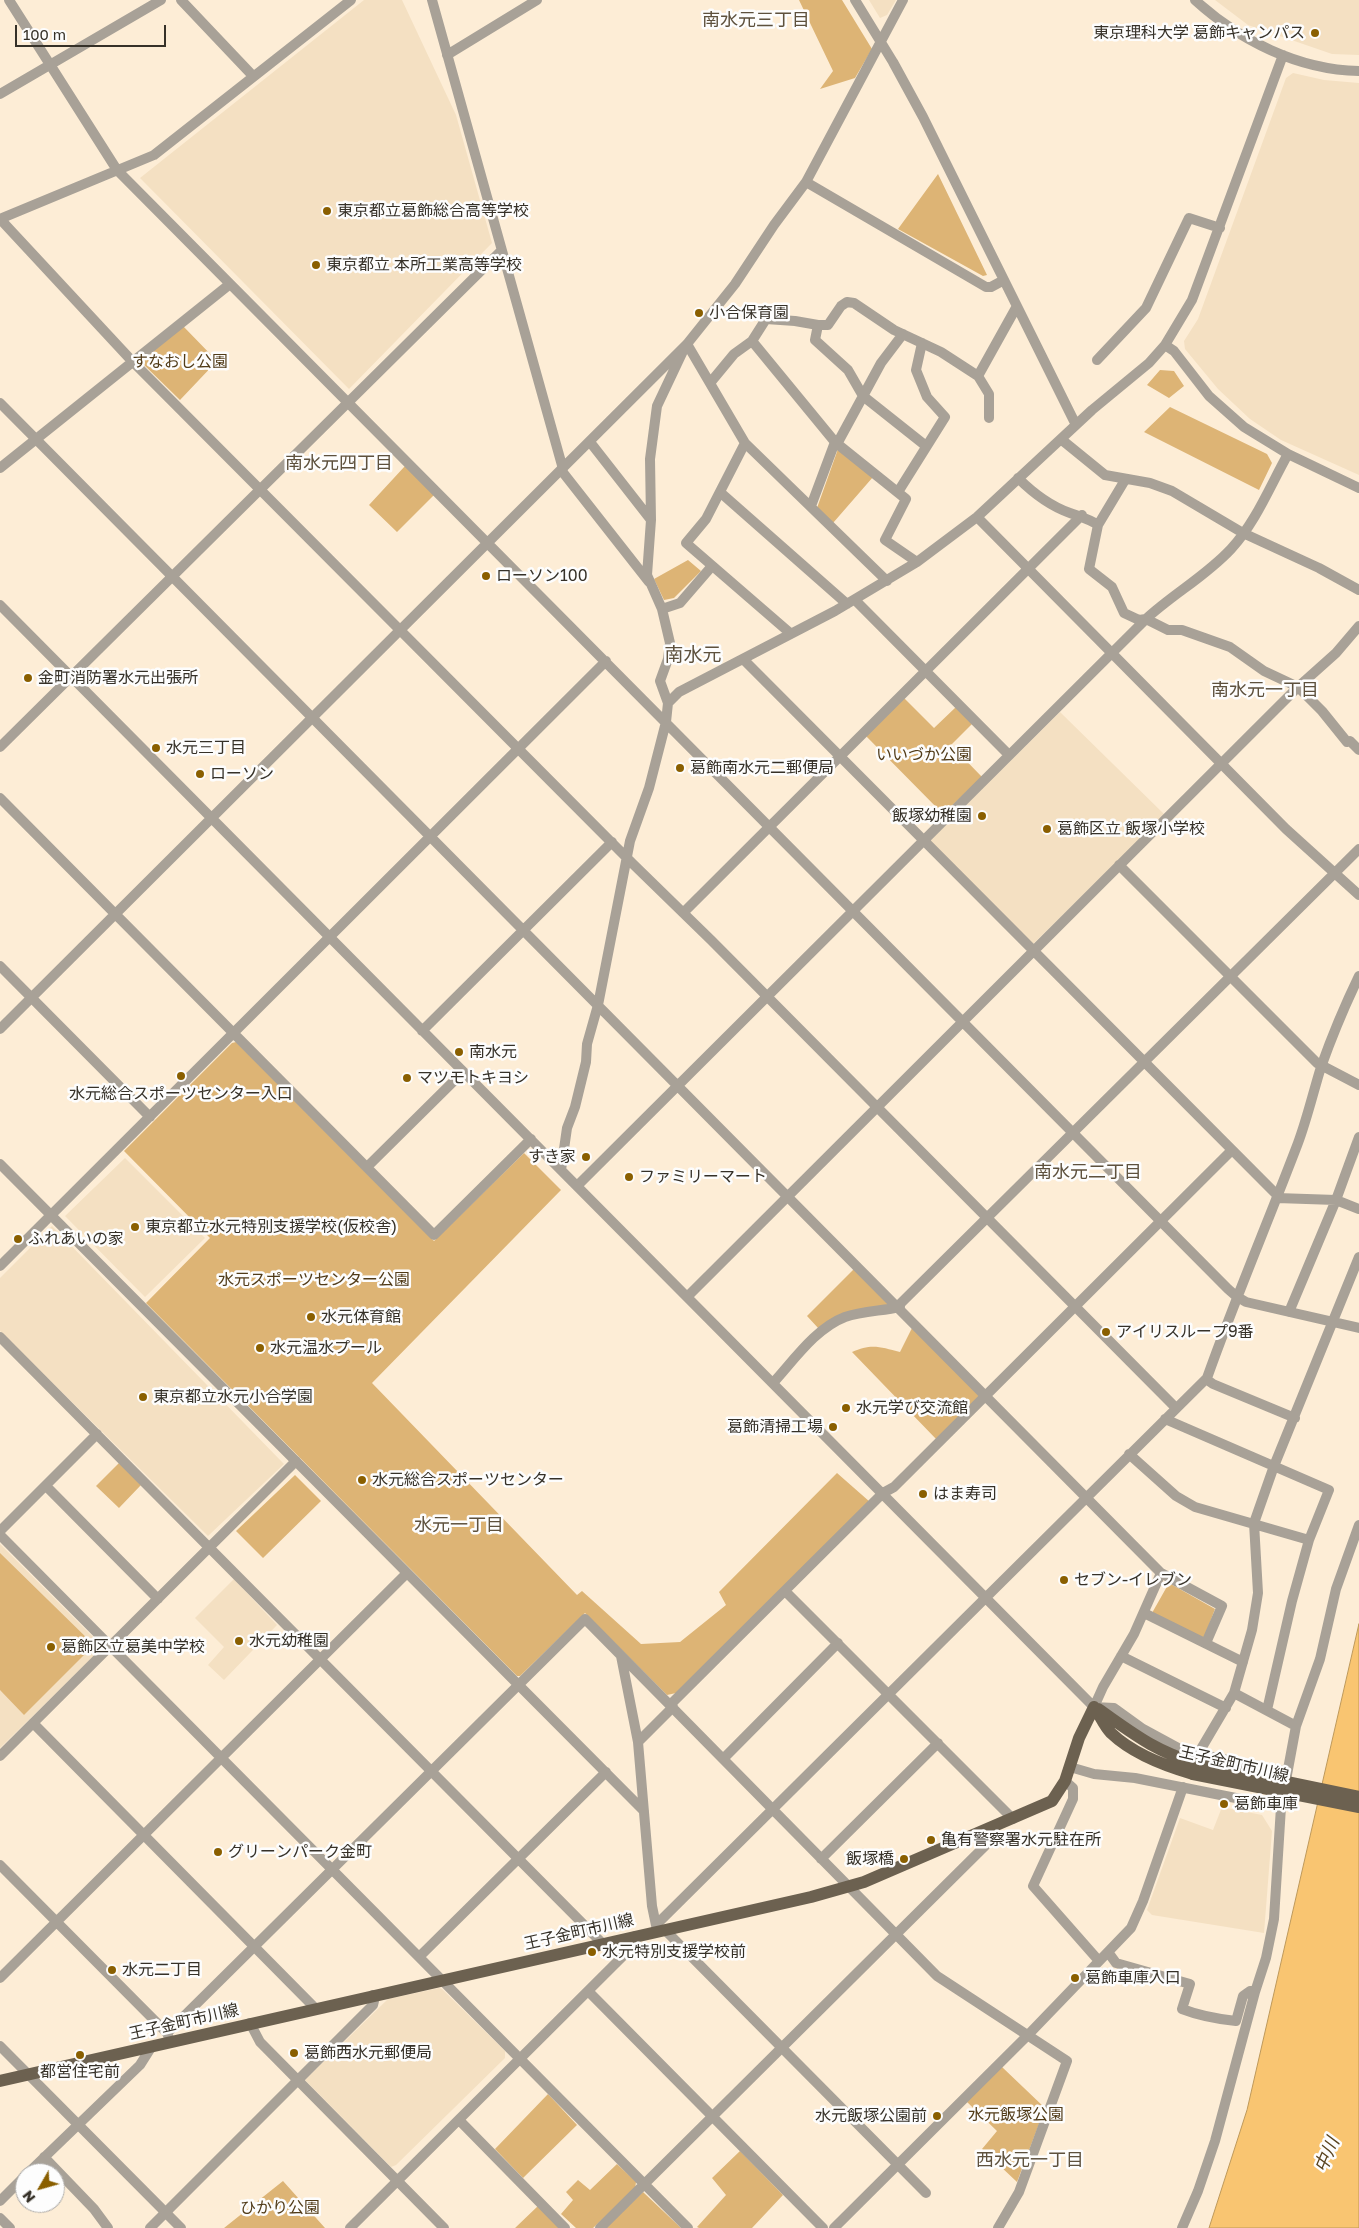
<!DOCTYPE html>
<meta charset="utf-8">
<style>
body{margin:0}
#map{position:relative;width:1359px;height:2228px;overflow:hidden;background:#fdedd6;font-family:"Golos Text",sans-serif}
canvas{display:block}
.north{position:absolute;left:15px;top:2163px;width:50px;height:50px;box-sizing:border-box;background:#fdfdfd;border:1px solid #adaba8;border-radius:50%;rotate:232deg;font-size:14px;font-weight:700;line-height:20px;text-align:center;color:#363128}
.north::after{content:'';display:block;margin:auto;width:18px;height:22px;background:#8a5f00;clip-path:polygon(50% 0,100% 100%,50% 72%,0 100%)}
.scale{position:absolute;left:15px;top:25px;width:151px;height:22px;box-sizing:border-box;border:2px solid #363128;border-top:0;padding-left:6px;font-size:15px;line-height:18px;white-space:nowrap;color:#363128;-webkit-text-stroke:4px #fdfdfd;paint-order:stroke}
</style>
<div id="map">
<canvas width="1359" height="2228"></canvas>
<div class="north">N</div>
<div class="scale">100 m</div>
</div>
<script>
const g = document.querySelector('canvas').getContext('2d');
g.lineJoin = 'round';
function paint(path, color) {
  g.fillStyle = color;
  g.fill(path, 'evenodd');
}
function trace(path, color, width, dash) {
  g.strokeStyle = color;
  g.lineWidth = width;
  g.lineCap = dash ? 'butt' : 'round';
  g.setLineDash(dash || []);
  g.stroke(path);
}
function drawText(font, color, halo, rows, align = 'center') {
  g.font = font + ' "Golos Text","Noto Sans JP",sans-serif';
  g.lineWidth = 5;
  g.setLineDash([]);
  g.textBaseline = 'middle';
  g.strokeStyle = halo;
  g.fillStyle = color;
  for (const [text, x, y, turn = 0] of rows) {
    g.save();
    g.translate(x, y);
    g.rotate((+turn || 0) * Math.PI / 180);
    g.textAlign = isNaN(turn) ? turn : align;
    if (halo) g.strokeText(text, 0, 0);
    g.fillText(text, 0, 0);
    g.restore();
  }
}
const built = new Path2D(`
 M364 0H402L456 115 492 243 349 389 140 178Z
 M869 0H896L887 15 880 18Z
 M1215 0H1359V55L1332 54 1248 25Z
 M1293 73 1324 80 1359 83V475L1281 440 1250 419 1218 389 1185 349 1184 341 1198 319 1286 78Z
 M1060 712 1165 815 1032 945 929 842Z
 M125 1158 205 1238 145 1297 65 1216Z
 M52 1226 284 1464 208 1536 0 1331V1278Z
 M0 1544 102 1646 101 1649 0 1748Z
 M234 1579 277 1625 224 1680 208 1665 224 1647 195 1618Z
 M1222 1807 1262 1815 1272 1831 1264 1933 1152 1915 1147 1910 1180 1818 1213 1830Z
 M439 1988 442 1989 505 2051V2058L396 2165 391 2167 305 2080 388 1999Z`);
const green = new Path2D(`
 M799 0H842L872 49 855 78 820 89 833 71Z
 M938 174 987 275 983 276 898 229Z
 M183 326 217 361 180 400 139 360Z
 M1160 370 1174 371 1184 386 1169 398 1147 385Z
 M1170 407 1267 454 1272 463 1259 490 1144 432Z
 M838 449 873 477 833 523 817 508Z
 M405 466 434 495 397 532 369 505Z
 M688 560 701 571 674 598 664 600 654 579Z
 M903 697 934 728 956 707 972 724 951 745 982 777 943 814 865 735Z
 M236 1042 434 1241 524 1153 561 1190 372 1383 577 1595 582 1591 641 1644 680 1642 726 1605 719 1592 837 1473 870 1502 676 1693 667 1695 585 1613 520 1676H517L146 1303 210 1238 124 1151 232 1043Z
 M855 1268 891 1304 819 1329 807 1316Z
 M913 1326 982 1396 937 1440 852 1352C871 1343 881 1347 900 1352Z
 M119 1463 141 1485 119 1508 96 1486Z
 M295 1475 321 1501 263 1558 236 1531Z
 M0 1553 94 1645 24 1715 0 1690Z
 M1169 1583 1215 1609 1204 1638 1152 1613Z
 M1002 2067 1045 2108 1017 2182 982 2149 997 2131 967 2102Z
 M548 2094 577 2125 523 2178 495 2149Z
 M740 2151 783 2195 752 2228H699L697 2227 726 2195 712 2178Z
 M617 2164 636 2182 635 2189 593 2228H576L561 2214 573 2200 566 2192 578 2180 590 2190Z
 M283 2181 325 2228H224Z
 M643 2192 681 2228H605Z
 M539 2205 562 2228H515Z`);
const water = new Path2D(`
 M1359 1624V2228H1209L1247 2110Z`);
const minor = new Path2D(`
 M9 0 117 170 1228 1289 1236 1296 1246 1302 1359 1328
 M181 0 253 76
 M351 0 154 155 0 219 132 361 633 864 711 940 1176 1408
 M432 0 563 469
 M855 0 893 62 923 117 1076 425
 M1195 0C1239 40 1298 70 1359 71
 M447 55 537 0
 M0 94 161 0
 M806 182 986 287H991L1004 280
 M818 325H828L841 306 847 302 854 303 894 330 941 352 978 376 989 394V418
 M752 341 766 319 795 321 818 325 815 340 848 370 863 396 926 446
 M687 344 745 443 887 581
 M1165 345 1174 351 1209 396 1244 427 1288 454 1359 488
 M1097 360 1146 308 1189 218 1220 228
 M978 376 1017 306
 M710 383 734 354 752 341 835 442 906 499 885 540 917 562
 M0 403 1161 1573 1134 1634 1103 1687 1094 1707
 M1062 440 1105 475 1150 483 1172 491 1243 533 1319 568 1359 590
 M590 442 651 520
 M745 443 706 519 686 543 790 633
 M837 444 881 363 903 334
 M0 468 230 284
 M561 470 649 582
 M1018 478C1033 493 1050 506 1070 513 1081 517 1089 519 1098 525
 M1125 480 1098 525 1089 569 1112 587 1124 613 1139 620 1146 619 1168 630H1182L1230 647 1264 671 1298 687 1322 711 1347 742 1350 741 1359 750
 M898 492 945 417 927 397 916 370 922 343
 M721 493 847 604
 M811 506 835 442
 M977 517 1286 829 1359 895
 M855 600 1009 755
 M0 605 1094 1707 1114 1708 1143 1729 1178 1748 1198 1754 1287 1772
 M662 609 680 603 712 566
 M743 659 1278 1196
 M668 703 660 681 668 659 670 643 662 609 647 575 651 520 650 459 657 406 683 351
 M0 747 501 251
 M0 798 434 1235 531 1139
 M1119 865 1317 1063 1359 1085
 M684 912 1082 515
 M0 966 150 1117
 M0 1029 687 344 735 284 774 225 806 182 903 0
 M422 1031 612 842
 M0 1164 644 1811
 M367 1167 463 1072
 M561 1170 567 1128 575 1107 586 1062 587 1044 598 1005 630 841 649 788 666 722 668 703 679 692 835 611 917 562 977 517 1092 410 1149 363 1165 345 1192 300 1283 55
 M577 1186 1146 619C1173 594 1206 576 1231 549 1256 522 1270 486 1288 454
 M1277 1198 1336 1200 1359 1209
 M0 1266 606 661
 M687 1297 1298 687 1336 653 1359 626
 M898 1306 1359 849
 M1289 1312 1336 1200 1359 1137
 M0 1337 602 1943
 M1206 1379 1213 1384 1295 1418
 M773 1383C794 1360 816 1328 845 1317 862 1311 882 1311 900 1307
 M1165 1419 1329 1490 1309 1540 1292 1601 1267 1710
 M1129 1454 1176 1496 1195 1507 1309 1540
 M46 1486 158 1599
 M0 1531 97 1434
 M0 1535 688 2228
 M1161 1573 1222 1606 1206 1643
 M785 1591 1013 1819
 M1144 1613 1243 1662
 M621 1656 638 1742 652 1906 657 1930
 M1121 1656 1226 1708
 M1234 1693 1296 1726
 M670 1705 883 1493 894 1487 1232 1150
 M33 1723 315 2008
 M638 1742 673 1707
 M1198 1754 1234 1693 1252 1630 1258 1593 1254 1523 1274 1466 1359 1257
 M0 1756 296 1461
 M724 1758 838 1643
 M1070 1767 1094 1774 1135 1778 1281 1807
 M1065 1781 1073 1788V1799L1033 1886 1099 1961
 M821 1859 938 1743
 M0 1865 167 2033 169 2038
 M656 1925 1207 1378C1235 1299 1268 1222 1298 1143 1307 1119 1313 1093 1321 1067 1332 1036 1345 1005 1359 976
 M665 1930 926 2193
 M1108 1952 1116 1963 1190 1984 1182 2009C1200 2016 1217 2019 1236 2021L1243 1996 1250 1991 1255 1992
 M419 1957 606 1772
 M0 1978 407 1573
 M588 1991 823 2228
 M250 2023 260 2042 444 2228
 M167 2033 585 1619 937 1976 1067 2061 1019 2192 998 2228
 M0 2046 181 2228
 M459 2120 565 2228
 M44 2157 94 2209 108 2228
 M28 2173 140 2065 152 2046
 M0 2201 25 2176
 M0 2218 10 2228
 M150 2228 373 2005 374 2001 373 1995
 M350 2228 623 1956 635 1936
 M600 2228 985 1846 988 1839 984 1831
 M834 2228 1027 2036 1131 1928 1143 1901 1183 1787
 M1182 2228 1198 2191 1215 2141 1255 1992 1266 1958 1274 1919 1281 1807 1296 1726 1320 1659 1336 1589 1359 1525`);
const major = new Path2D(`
 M1094 1707C1100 1715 1104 1726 1111 1733 1133 1754 1165 1766 1193 1774
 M1098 1709C1134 1734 1153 1750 1195 1763
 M0 2081 811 1897 864 1882 1052 1801 1065 1781 1079 1738 1094 1707`);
const majorBridge = new Path2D(`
 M1195 1763 1359 1797
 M1193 1774 1359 1807`);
const markers = [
 [1315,33,5,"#8a5f00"],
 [327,211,5,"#8a5f00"],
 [316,265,5,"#8a5f00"],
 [699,313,5,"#8a5f00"],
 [486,576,5,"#8a5f00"],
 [28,678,5,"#8a5f00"],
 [156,748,5,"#8a5f00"],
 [680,768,5,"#8a5f00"],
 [200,774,5,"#8a5f00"],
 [982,816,5,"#8a5f00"],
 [1047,829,5,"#8a5f00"],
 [459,1052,5,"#8a5f00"],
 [181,1076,5,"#8a5f00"],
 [407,1078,5,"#8a5f00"],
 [586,1157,5,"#8a5f00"],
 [629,1177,5,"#8a5f00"],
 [135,1227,5,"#8a5f00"],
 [18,1239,5,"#8a5f00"],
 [311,1317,5,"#8a5f00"],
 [1106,1332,5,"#8a5f00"],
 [260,1348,5,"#8a5f00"],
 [143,1397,5,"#8a5f00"],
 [846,1408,5,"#8a5f00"],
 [833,1427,5,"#8a5f00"],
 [362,1480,5,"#8a5f00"],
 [923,1494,5,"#8a5f00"],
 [1064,1580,5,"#8a5f00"],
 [239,1641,5,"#8a5f00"],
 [51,1647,5,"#8a5f00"],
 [1224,1804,5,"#8a5f00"],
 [931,1840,5,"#8a5f00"],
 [218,1852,5,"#8a5f00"],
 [904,1859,5,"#8a5f00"],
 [592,1952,5,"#8a5f00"],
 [112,1970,5,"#8a5f00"],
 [1075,1978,5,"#8a5f00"],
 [294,2053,5,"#8a5f00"],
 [80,2055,5,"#8a5f00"],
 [937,2116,5,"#8a5f00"]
];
const poiNames = [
 ["東京理科大学 葛飾キャンパス",1305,33,"right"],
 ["東京都立葛飾総合高等学校",337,211],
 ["東京都立 本所工業高等学校",326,265],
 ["小合保育園",709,313],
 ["ローソン100",496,576],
 ["金町消防署水元出張所",38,678],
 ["水元三丁目",166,748],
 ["葛飾南水元二郵便局",690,768],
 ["ローソン",210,774],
 ["飯塚幼稚園",972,816,"right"],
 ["葛飾区立 飯塚小学校",1057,829],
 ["南水元",469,1052],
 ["マツモトキヨシ",417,1078],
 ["水元総合スポーツセンター入口",181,1094,"center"],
 ["すき家",576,1157,"right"],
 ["ファミリーマート",639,1177],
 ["東京都立水元特別支援学校(仮校舎)",145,1227],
 ["ふれあいの家",28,1239],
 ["水元体育館",321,1317],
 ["アイリスループ9番",1116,1332],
 ["水元温水プール",270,1348],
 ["東京都立水元小合学園",153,1397],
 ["水元学び交流館",856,1408],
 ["葛飾清掃工場",823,1427,"right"],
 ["水元総合スポーツセンター",372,1480],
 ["はま寿司",933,1494],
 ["セブン-イレブン",1074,1580],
 ["水元幼稚園",249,1641],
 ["葛飾区立葛美中学校",61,1647],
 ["葛飾車庫",1234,1804],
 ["亀有警察署水元駐在所",941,1840],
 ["グリーンパーク金町",228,1852],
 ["飯塚橋",894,1859,"right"],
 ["水元特別支援学校前",602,1952],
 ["水元二丁目",122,1970],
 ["葛飾車庫入口",1085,1978],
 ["葛飾西水元郵便局",304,2053],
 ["都営住宅前",80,2072,"center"],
 ["水元飯塚公園前",927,2116,"right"]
];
const parkNames = [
 ["すなおし公園",180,362],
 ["いいづか公園",924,755],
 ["水元スポーツセンター公園",314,1280],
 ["水元飯塚公園",1016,2115],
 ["ひかり公園",280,2208]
];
const streetNames = [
 ["王子金町市川線",1234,1764,13],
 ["王子金町市川線",579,1932,-13],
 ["王子金町市川線",184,2022,-13]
];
const neighbourhoodNames = [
 ["南水元三丁目",756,20],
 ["南水元四丁目",339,463],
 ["南水元一丁目",1265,690],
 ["南水元二丁目",1088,1172],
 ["水元一丁目",459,1525],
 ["西水元一丁目",1030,2160]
];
const waterNames = [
 ["中川",1327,2155,-67]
];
const quarterNames = [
 ["南水元",693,655]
];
paint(built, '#f4e0c2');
paint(green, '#ddb475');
paint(water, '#f9c571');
trace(water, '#be995b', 1);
trace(minor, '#a8a197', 10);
trace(major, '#6c6150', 12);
trace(majorBridge, '#6c6150', 12);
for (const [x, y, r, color] of markers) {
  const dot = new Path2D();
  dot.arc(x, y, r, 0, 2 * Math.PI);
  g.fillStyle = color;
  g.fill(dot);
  trace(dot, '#fdfdfd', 2);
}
drawText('16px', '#363128', '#fdfdfd', poiNames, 'left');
drawText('16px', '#513b18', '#fdfdfd', parkNames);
drawText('16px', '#363128', '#fdfdfd', streetNames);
drawText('18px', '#5e513d', '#fdfdfd', neighbourhoodNames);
drawText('italic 18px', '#5a4420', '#fdfdfd', waterNames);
drawText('19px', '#5e513d', '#fdfdfd', quarterNames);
</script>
